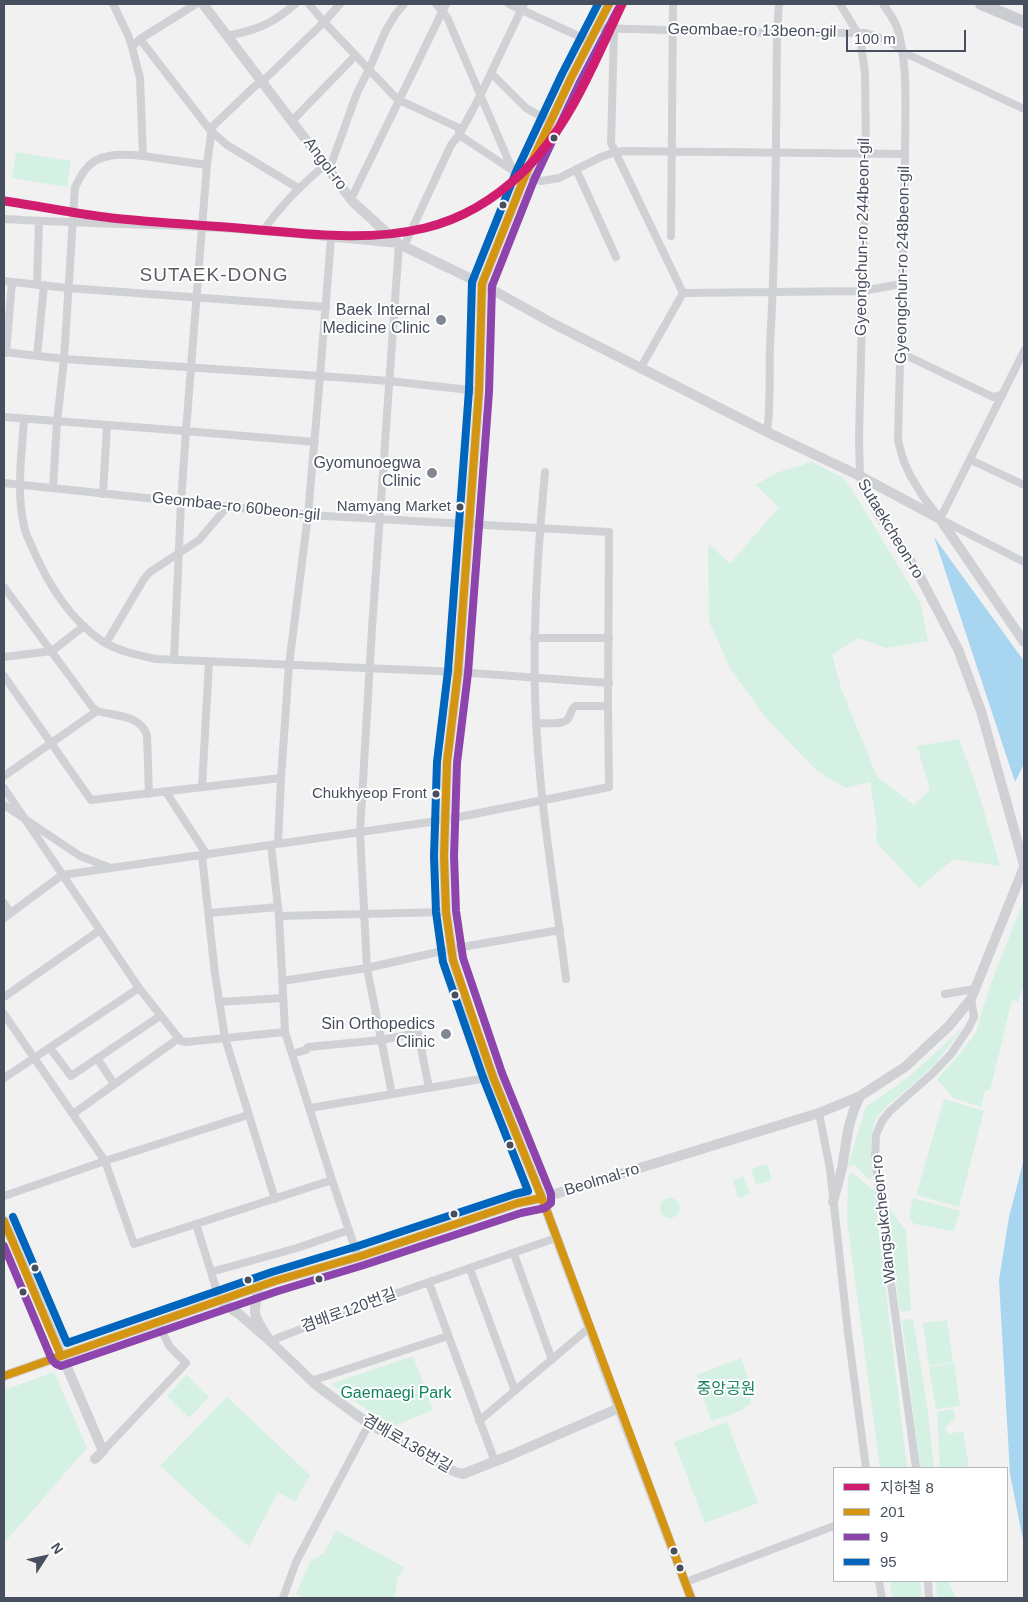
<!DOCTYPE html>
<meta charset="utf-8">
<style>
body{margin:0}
#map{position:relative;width:1028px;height:1602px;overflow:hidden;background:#f1f1f1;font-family:Arial,"Noto Sans KR",sans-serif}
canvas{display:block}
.frame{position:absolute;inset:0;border:5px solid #474f5e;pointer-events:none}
.legend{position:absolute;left:833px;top:1467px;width:175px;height:115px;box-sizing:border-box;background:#fff;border:1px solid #b5b9bf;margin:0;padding:6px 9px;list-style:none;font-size:15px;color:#474f5e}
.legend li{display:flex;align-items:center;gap:10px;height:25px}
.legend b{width:25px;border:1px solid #b5b9bf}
.north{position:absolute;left:20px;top:1532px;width:50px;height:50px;-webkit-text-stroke:4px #fff;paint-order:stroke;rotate:55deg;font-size:14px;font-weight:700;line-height:20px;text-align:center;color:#474f5e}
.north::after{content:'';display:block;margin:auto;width:18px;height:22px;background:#474f5e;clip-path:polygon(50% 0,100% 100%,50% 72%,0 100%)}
.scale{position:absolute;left:846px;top:30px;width:120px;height:22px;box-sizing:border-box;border:2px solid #474f5e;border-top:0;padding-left:6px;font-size:15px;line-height:18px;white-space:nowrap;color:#474f5e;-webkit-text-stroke:4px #fff;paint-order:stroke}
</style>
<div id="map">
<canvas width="1028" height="1602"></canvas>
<div class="frame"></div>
<ul class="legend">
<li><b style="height:6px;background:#d11d70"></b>지하철 8</li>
<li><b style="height:6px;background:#d49513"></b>201</li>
<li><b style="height:6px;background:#8e44ad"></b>9</li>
<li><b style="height:6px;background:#0065bd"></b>95</li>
</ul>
<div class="north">N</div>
<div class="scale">100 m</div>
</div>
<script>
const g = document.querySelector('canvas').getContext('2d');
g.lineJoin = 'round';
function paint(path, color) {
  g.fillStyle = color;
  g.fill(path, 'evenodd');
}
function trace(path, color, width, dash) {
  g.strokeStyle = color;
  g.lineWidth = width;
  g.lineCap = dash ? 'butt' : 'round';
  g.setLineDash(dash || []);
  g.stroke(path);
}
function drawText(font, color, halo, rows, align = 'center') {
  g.font = font + ' Arial,"Noto Sans KR",sans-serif';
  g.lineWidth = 4;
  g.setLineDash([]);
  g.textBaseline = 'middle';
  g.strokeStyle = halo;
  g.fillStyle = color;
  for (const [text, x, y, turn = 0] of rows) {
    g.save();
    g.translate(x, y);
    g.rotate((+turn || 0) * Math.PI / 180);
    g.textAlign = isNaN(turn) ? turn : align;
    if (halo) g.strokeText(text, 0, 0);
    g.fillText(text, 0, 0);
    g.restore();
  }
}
const green = new Path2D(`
 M16 152 71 161 67 187 12 178Z
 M812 462 843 478 851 488 920 602 928 641 886 648 858 638 832 655 841 688 877 777 914 805 930 790 917 746 959 739 978 791 1000 866 954 859 919 888 876 842 877 826 870 782 845 788 815 769 767 719 731 670 709 621 708 543 730 564 779 507 755 485 779 472Z
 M1024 900V983L1018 1002 1012 1000 990 1090 985 1091 981 1107 953 1098 937 1079 959 1055 976 1032 990 986Z
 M964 1026 936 1063 917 1081 888 1105 876 1118 871 1136 872 1180H869L855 1165 848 1166 866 1107 910 1076Z
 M944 1099 984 1111 959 1207 916 1195Z
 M767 1164 772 1180 756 1185 751 1169Z
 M853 1173 874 1191 907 1468H880L847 1220 848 1176Z
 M744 1177 750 1194 738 1198 733 1180Z
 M913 1198 960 1211 954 1231 914 1224 909 1217Z
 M660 1208a10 10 0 1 1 20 0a10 10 0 1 1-20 0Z
 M886 1203 906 1231 911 1310 900 1312Z
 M913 1319 928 1411 934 1468H920L902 1320Z
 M947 1320 953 1362 929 1366 923 1323Z
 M413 1356 433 1410 391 1427 331 1384Z
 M741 1358 751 1387V1403L740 1411 711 1421 696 1375Z
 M954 1363 960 1406 936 1409 929 1367Z
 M54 1372 87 1448 4 1543V1390Z
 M187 1375 209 1397 189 1418 167 1396Z
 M227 1397 310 1475 295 1502 278 1492 249 1547 160 1466Z
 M953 1409 955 1418 945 1428 948 1434 963 1431 969 1468H940L937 1412Z
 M727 1422 758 1503 705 1523 674 1442Z
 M336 1530 404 1567 397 1579 396 1592 393 1598H305L296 1594 310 1562 324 1553Z
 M890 1581H920L922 1598H892Z
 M936 1581H948L956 1598H937Z`);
const water = new Path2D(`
 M934 537 1024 661V764L1015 782Z
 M1024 1159V1545L1010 1474 999 1280 1009 1217Z`);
const minor = new Path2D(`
 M113 4 128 35 132 47
 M309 4 324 22 397 99 459 128V135L451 145 404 246
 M436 4 447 17 509 162 515 172 541 181 559 178 601 157 615 152 624 151 905 154
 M509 4 589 41
 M840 4 860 37 865 73 866 153 859 438 860 476
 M883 4C890 14 898 25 900 38 908 74 905 118 905 155 904 251 900 346 898 441L904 462 910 475 922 495 940 519 1024 562
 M596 28 777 33H866L890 41 903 52 1024 109
 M614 30 611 143 683 293
 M227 36C256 30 273 24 295 4
 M140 39 210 130 227 145 298 188
 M491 73 526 108 550 121
 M292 121 355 56
 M143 156 207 165
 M576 169 616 257
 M329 170 357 93 371 65 385 32 395 15 404 4
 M512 170 459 135 480 96 524 4
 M351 199 446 4
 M4 219C70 223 136 224 202 227 268 230 333 238 399 244L372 628 360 832 367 968 392 1094
 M263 231C281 205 301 185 325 165
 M671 236 673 4
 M331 238 320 376 389 381 479 391
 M4 281 68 288 326 307
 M37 285 39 221
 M4 352 64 359 75 187C78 182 81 175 85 170 98 152 123 154 143 156L140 78 132 47 140 39 196 4
 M6 353 12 282
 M901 353 993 397 1002 395
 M37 356 44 285
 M640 369 683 293 862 291 901 284
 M4 417 186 431 207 164 212 127 255 86 262 82 324 22 340 4
 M24 419C22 453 16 492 24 526 25 533 29 540 32 547 47 582 69 619 102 641 118 651 137 655 156 659L458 672 609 683
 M767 432C771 403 769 374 770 345 776 241 776 137 777 33L779 4
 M971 460 1024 485
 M545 472C537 560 531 649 537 737 542 818 556 898 566 979
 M4 483 308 515 609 532 608 706 609 787 444 820 62 875 4 918
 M53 488 57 422 64 359 320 376 308 515 289 665 281 778 278 844
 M103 494 107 426
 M940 519 1024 351
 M4 587 93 708 97 711C116 716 140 715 147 735L149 794
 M534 638H609
 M106 643 144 579 150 572 199 540 227 507
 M4 657 52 651 84 626
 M174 660 181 502 186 431 315 442
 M4 676 91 800 281 778
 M537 723C544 723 561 725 567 720 571 716 570 710 575 706H608
 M4 776 97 711
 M202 787 209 662
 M4 788 139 988
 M166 792 207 855
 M4 805 80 856 111 868
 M271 845 279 916 285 1032 332 1180 358 1257
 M202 856 215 974 225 1038 275 1199
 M4 903 10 913
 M209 913 278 907
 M279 916 446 912
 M282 981 367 968 451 949 560 930
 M945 994 974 989
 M4 997 100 930
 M219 1002 283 998
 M4 1014 105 1161 134 1244 332 1180
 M50 1048 71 1076 160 1016
 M292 1054 306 1050 308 1047 381 1040 418 1033 429 1088
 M97 1058 114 1084
 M4 1078 139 988 181 1041 186 1042 285 1032
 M310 1108 493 1077
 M819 1113 830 1169 848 1333 866 1468
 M73 1114 179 1038
 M4 1196 105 1161 248 1115
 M196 1224 220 1301
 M514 1254 552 1360
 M470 1269 515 1391
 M211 1272 297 1248 349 1230
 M429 1283 495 1462
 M270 1341 363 1305 556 1238
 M311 1381 448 1336
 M479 1421 589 1328
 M103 1451 186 1363 170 1347 157 1322
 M916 1468 881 1209 875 1158 876 1135 882 1121 890 1111 933 1073 951 1054 968 1029 974 1017 971 999
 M879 1581 882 1598
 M928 1581 929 1598
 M686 1582 834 1526
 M283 1598 296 1562 369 1424`);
const tertiary = new Path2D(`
 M203 4 353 202 399 244 482 284 552 323 767 432 860 476 940 519 1024 642
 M609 4 571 78 525 176 482 284 479 391 458 672 447 762 444 856 446 912 453 960 469 1009 493 1077 542 1198 619 1408 691 1598
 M860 476 879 515 917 571 958 649 981 711 1024 865
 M833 1202C836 1191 839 1179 842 1168 847 1140 847 1122 860 1096
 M4 1221 103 1451 95 1459
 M220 1301 239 1314 270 1341C253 1315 252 1317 259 1286
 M270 1341 316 1385 369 1424 455 1472 463 1474 511 1455 619 1408
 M4 1376 275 1281 361 1256 518 1203 542 1198 819 1113 860 1096 905 1067 949 1026 971 999 1024 867`);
const primary = new Path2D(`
 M981 4 1024 22`);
const bus1 = new Path2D(`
 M609 4 571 78 525 176 482 284 479 391 458 672 447 762 444 856 446 912 453 960 493 1077 542 1198 691 1598
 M4 1221 61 1356
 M4 1376 275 1281 361 1256 518 1203 542 1198`);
const bus2 = new Path2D(`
 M4 1246 52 1360 56 1364 61 1366 278 1291 364 1265 521 1213 545 1208 551 1203V1194L502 1073 463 958 456 911 454 856 457 763 468 673 489 392 492 286 534 180 580 82 618 9`);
const bus3 = new Path2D(`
 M13 1217 67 1343 272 1272 358 1246 515 1194 528 1191 484 1080 443 962 436 912 434 856 437 762 448 671 469 390 472 282 516 172 562 74 598 4`);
const metro1 = new Path2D(`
 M4 201C40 206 76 214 112 218 158 223 203 225 248 229 307 234 367 242 425 228 462 219 495 199 523 172 570 126 594 63 622 4`);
const markers = [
 [554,138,4.5,"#474f5e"],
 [503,205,4.5,"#474f5e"],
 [441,320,6,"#828891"],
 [432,473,6,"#828891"],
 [460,507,4.5,"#474f5e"],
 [436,794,4.5,"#474f5e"],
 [455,995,4.5,"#474f5e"],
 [446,1034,6,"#828891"],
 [510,1145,4.5,"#474f5e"],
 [454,1214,4.5,"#474f5e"],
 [35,1268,4.5,"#474f5e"],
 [319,1279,4.5,"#474f5e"],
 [248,1280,4.5,"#474f5e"],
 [23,1292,4.5,"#474f5e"],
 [674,1551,4.5,"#474f5e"],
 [680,1568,4.5,"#474f5e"]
];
const busNames = [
 ["Namyang Market",451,507],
 ["Chukhyeop Front",427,794]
];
const streetNames = [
 ["Geombae-ro 13beon-gil",752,31,1],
 ["Angol-ro",325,164,53],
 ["Gyeongchun-ro 244beon-gil",863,237,-89],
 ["Gyeongchun-ro 248beon-gil",903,265,-89],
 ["Geombae-ro 60beon-gil",236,507,6],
 ["Sutaekcheon-ro",890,529,59],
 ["Beolmal-ro",602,1180,-17],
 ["Wangsukcheon-ro",884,1219,-96],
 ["겸배로120번길",349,1311,-20],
 ["겸배로136번길",407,1444,30]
];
const poiNames = [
 ["Baek Internal",430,311],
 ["Medicine Clinic",430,329],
 ["Gyomunoegwa",421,464],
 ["Clinic",421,482],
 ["Sin Orthopedics",435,1025],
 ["Clinic",435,1043]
];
const parkNames = [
 ["중앙공원",726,1390],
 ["Gaemaegi Park",396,1394]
];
const quarterNames = [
 ["SUTAEK-DONG",214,276]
];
paint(green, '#d4f1e4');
paint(water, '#a8d5f0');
trace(minor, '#cfd1d4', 8);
trace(tertiary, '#cfd1d4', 10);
trace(primary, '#caccd1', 12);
trace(bus1, '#d49513', 8);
trace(bus2, '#8e44ad', 8);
trace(bus3, '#0065bd', 8);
trace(metro1, '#d11d70', 9);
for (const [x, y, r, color] of markers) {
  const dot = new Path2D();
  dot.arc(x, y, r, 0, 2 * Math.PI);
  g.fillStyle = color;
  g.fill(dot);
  trace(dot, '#fff', 2);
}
drawText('15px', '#474f5e', '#fff', busNames, 'right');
drawText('16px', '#474f5e', '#fff', streetNames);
drawText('16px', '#474f5e', '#fff', poiNames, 'right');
drawText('16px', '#13845e', '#fff', parkNames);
g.letterSpacing = '1px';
drawText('19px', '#5c5e65', '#fff', quarterNames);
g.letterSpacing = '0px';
</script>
